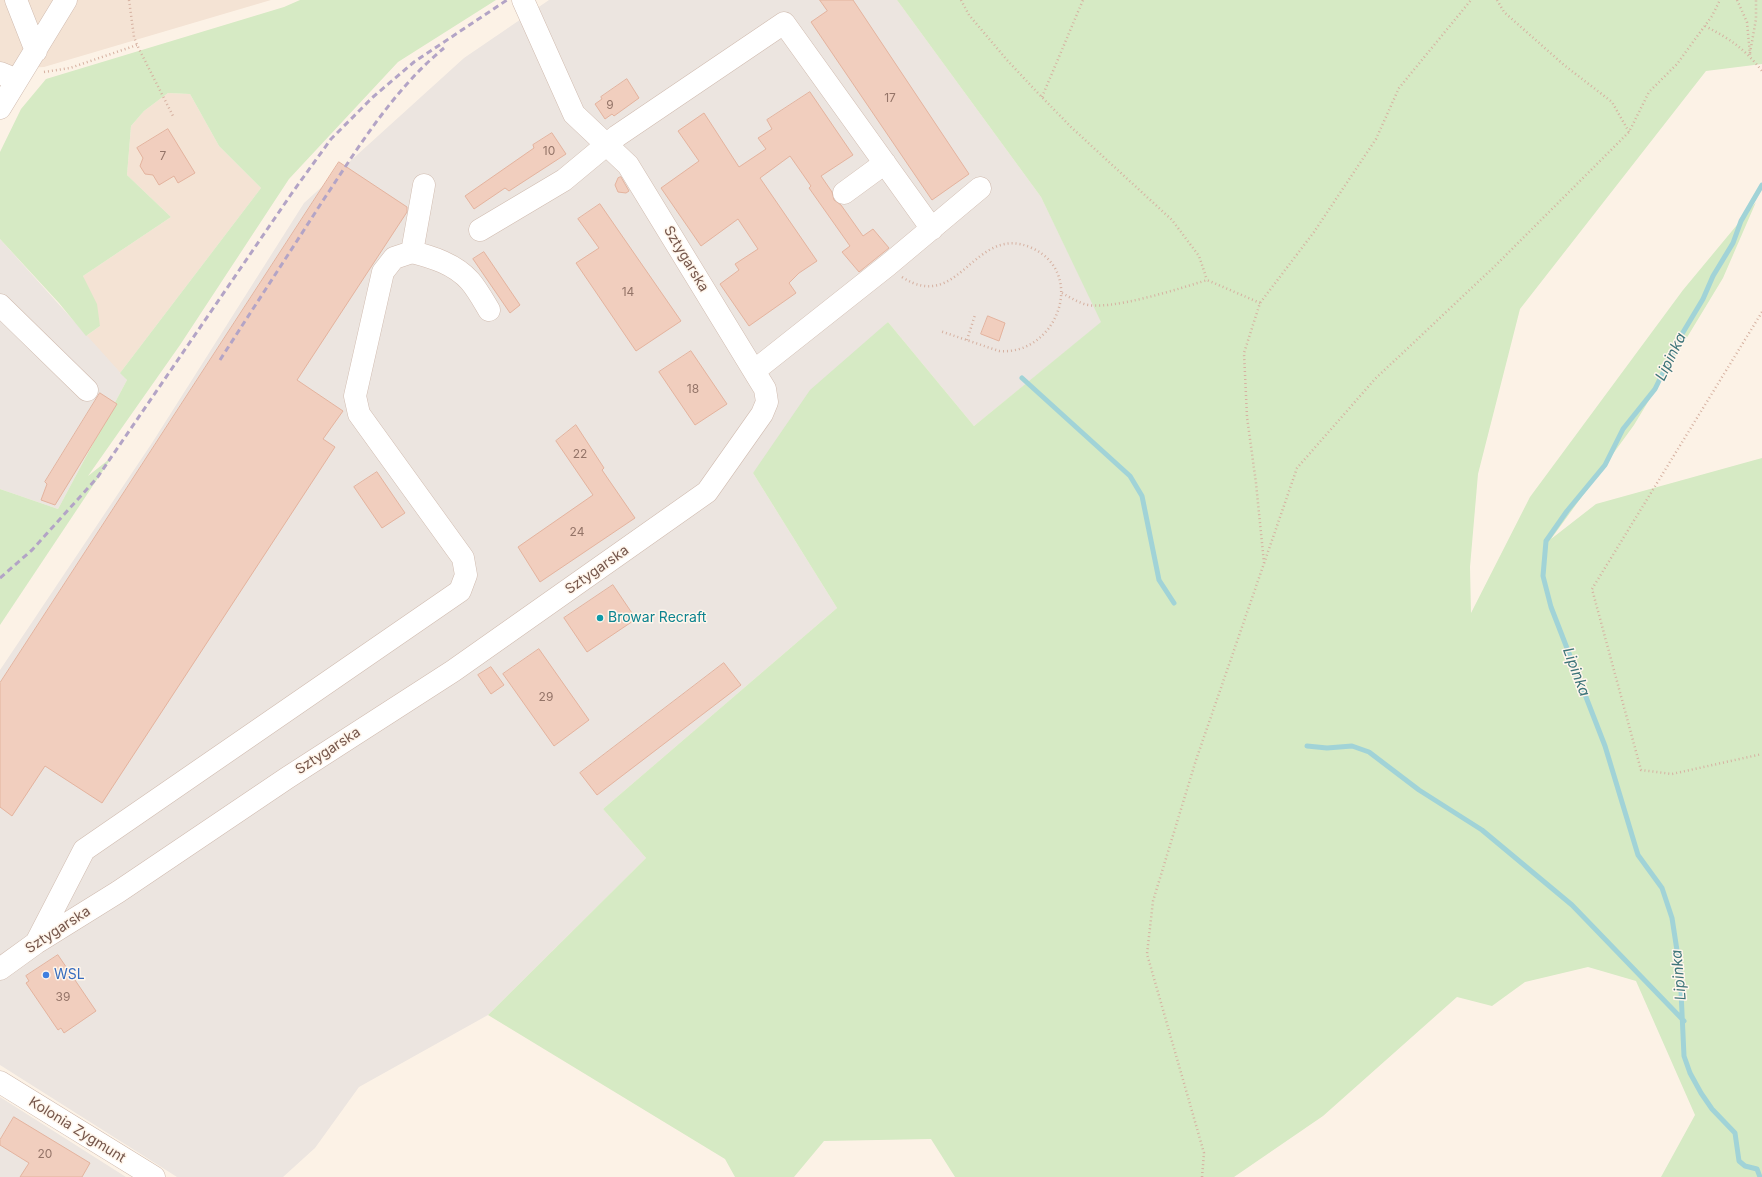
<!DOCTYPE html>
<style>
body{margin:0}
canvas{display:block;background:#fcf2e6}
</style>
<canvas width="1762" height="1177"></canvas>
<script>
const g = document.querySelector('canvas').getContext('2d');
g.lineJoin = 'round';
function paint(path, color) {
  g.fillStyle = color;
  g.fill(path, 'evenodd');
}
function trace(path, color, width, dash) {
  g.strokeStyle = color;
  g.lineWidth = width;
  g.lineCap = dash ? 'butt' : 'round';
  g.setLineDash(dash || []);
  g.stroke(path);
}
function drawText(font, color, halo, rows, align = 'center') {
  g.font = font + ' Inter,sans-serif';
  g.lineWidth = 3;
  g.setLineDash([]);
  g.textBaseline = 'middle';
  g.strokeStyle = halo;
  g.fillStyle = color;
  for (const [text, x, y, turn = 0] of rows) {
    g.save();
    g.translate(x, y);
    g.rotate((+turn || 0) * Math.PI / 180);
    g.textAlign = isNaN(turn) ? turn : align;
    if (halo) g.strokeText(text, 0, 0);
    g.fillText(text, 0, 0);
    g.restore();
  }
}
const residential = new Path2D(`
 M0 0H271L44 67 0 69Z
 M168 93 190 94 219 146 261 188 120 373 86 336 100 326 83 276 171 217 127 175 131 126 144 111Z`);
const industrial = new Path2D(`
 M549 0H897L1041 197 1102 322 974 426 888 322 753 473 837 608 603 809 646 858 488 1015 359 1087 315 1148 283 1177H177L0 1065V670L152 443 304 203 464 58Z
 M0 239 127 380 58 509 0 489Z
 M0 1097 126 1177H0Z`);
const green = new Path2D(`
 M300 0H496L398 62 289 179 180 345 88 476 112 457 0 625V489L58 509 127 380 120 373 261 188 219 146 190 94 168 93 144 111 131 126 127 175 171 217 83 276 97 304 100 326 86 336 59 303 0 239V152L21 109 46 79 284 7Z
 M897 0H1762V64L1706 71 1520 309 1478 474 1470 567 1471 613 1530 497 1683 290 1756 202 1723 278 1634 425 1551 539 1596 504 1762 458V1177H1661L1695 1115 1636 981 1588 967 1525 982 1492 1006 1457 997 1323 1116 1234 1177H955L931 1139 824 1141 794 1177H735L725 1159 488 1015 646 858 603 809 837 608 753 473 810 390 888 322 974 426 1101 322 1041 197Z`);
const stream = new Path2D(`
 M1022 378 1130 476 1142 496 1159 580 1174 603
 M1307 746 1327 748 1352 746 1369 752 1419 790 1482 830 1572 905 1684 1021
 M1760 1177 1757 1169 1745 1166 1739 1161 1735 1133 1712 1109 1701 1093 1690 1073 1684 1056 1680 970 1672 918 1662 888 1638 855 1605 746 1551 607 1543 576 1546 541 1567 511 1605 465 1623 429 1655 389 1682 334 1703 299 1713 276 1733 243 1741 221 1762 185`);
const building = new Path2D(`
 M820 0H853L969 174 932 200 811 22 827 11Z
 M627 79 639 98 614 116 612 114 605 119 595 104 602 99 601 97Z
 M810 92 853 155 821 176 832 192 834 200 841 205 863 236 873 229 889 248 859 272 842 252 850 246 809 188 811 186 790 156 760 178 817 261 799 273 789 283 796 293 749 326 720 284 739 270 735 264 758 249 738 219 701 246 661 188 699 161 678 131 704 113 739 167 766 149 758 138 772 129 767 120Z
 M168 129 195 173 178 183 174 176 159 185 153 175 145 174 140 166 143 158 137 148Z
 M552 133 566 154 509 191 505 188 474 209 465 196 534 148 533 145Z
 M339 162 407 207V212L297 380 343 411 323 439 335 447 102 803 45 766 12 816 0 807V683Z
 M621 177 629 191 626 193 618 192 615 185 618 178Z
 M600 204 681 321 636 351 576 263 599 248 578 219Z
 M484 252 520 305 510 313 473 259Z
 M988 316 1005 323 999 341 981 334Z
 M691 351 727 404 695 425 659 372Z
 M100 393 117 404 55 505 41 500 47 484 45 482Z
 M576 425 604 468 602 470 635 518 540 582 518 547 593 495 556 441Z
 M377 472 405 513 382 528 354 487Z
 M613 585 636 619 587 652 564 618Z
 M539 649 589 720 554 746 503 674Z
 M724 663 741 685 597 795 580 773Z
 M491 667 504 685 491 694 478 675Z
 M58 955 96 1011 64 1033 61 1028 58 1030 26 983 29 981 26 976Z
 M14 1117 90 1163 82 1177H20L29 1163 0 1145V1140Z`);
const path = new Path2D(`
 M129 0 134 37 137 45 174 118
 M961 0 969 15 1007 60 1036 91 1071 127 1172 220 1199 256 1207 280
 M1497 0 1504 12 1564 65 1612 102 1629 132
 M1737 0 1747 22 1750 55
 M1705 26C1730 39 1744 48 1762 71
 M1750 53 1756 19V0
 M44 72 70 68 137 45
 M1042 97 1083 0
 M902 277C960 315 974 222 1032 248 1088 274 1056 356 999 351L940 331
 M1062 293C1069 297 1076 301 1084 304 1107 312 1182 288 1207 280L1260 303
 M1762 312 1592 589 1641 770 1672 774 1762 754
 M967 340 975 315
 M1264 563 1256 483 1247 417 1244 353 1260 303 1314 232 1376 139 1399 88 1471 0
 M1202 1177 1204 1153 1147 954 1153 901 1196 760 1297 468 1375 379 1495 266 1629 132 1649 92 1677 64 1712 16 1720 0`);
const minor = new Path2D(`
 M16 0 36 51
 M0 73 17 80
 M0 108 66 0
 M424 185 412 252C432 257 455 264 470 281 477 289 483 300 489 310
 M844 193 885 163
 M480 230 564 180 617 136 784 23 932 229
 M0 305 87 390
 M754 371 888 265 980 188
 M36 943 84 850 460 591 466 575 463 558 359 414 355 396 383 272 394 258 412 252
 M0 969 36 943 118 892 287 778 453 671 707 492 762 414 767 402 765 389 628 165 574 114 523 0
 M0 1082 154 1177`);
const rail = new Path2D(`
 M220 360C254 307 288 255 322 202 358 148 393 90 444 48
 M0 578 32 550 97 478 292 193 331 139 373 97 414 62 507 0`);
const markers = [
 [600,618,4,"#0f9aa8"],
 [46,975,4,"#3f7fe0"]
];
const numberNames = [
 ["17",890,98],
 ["9",610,105],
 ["10",549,151],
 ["7",163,156],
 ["14",628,292],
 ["18",693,389],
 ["22",580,454],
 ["24",577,532],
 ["29",546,697],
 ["39",63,997],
 ["20",45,1154]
];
const streetNames = [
 ["Sztygarska",686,259,59],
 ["Sztygarska",597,570,-35],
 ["Sztygarska",328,751,-33],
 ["Sztygarska",58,930,-33],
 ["Kolonia Zygmunt",77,1130,32]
];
const cultureNames = [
 ["Browar Recraft",608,618]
];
const shopNames = [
 ["WSL",54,975]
];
const waterNames = [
 ["Lipinka",1671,357,-64],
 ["Lipinka",1576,672,69],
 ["Lipinka",1679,975,-95]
];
paint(residential, '#f4e3d4');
paint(industrial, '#ece5e0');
paint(green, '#d6eac4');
trace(stream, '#a1d3d7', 5);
paint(building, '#f1cebe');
trace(building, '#e4b39e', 1);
trace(minor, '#d0bbaf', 23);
trace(path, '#d6b1a1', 2.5, [1, 3]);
trace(minor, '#fff', 22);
trace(rail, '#b3a4c6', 3, [6, 4]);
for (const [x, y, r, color] of markers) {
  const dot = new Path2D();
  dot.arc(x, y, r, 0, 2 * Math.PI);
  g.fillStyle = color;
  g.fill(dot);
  trace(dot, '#fff6ec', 1.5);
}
drawText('12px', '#947468', null, numberNames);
drawText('14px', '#75564b', '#fff6ec', streetNames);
drawText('14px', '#0d838f', '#fff6ec', cultureNames, 'left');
drawText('14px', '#366cbe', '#fff6ec', shopNames, 'left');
drawText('italic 15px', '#3f757a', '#fff6ec', waterNames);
</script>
